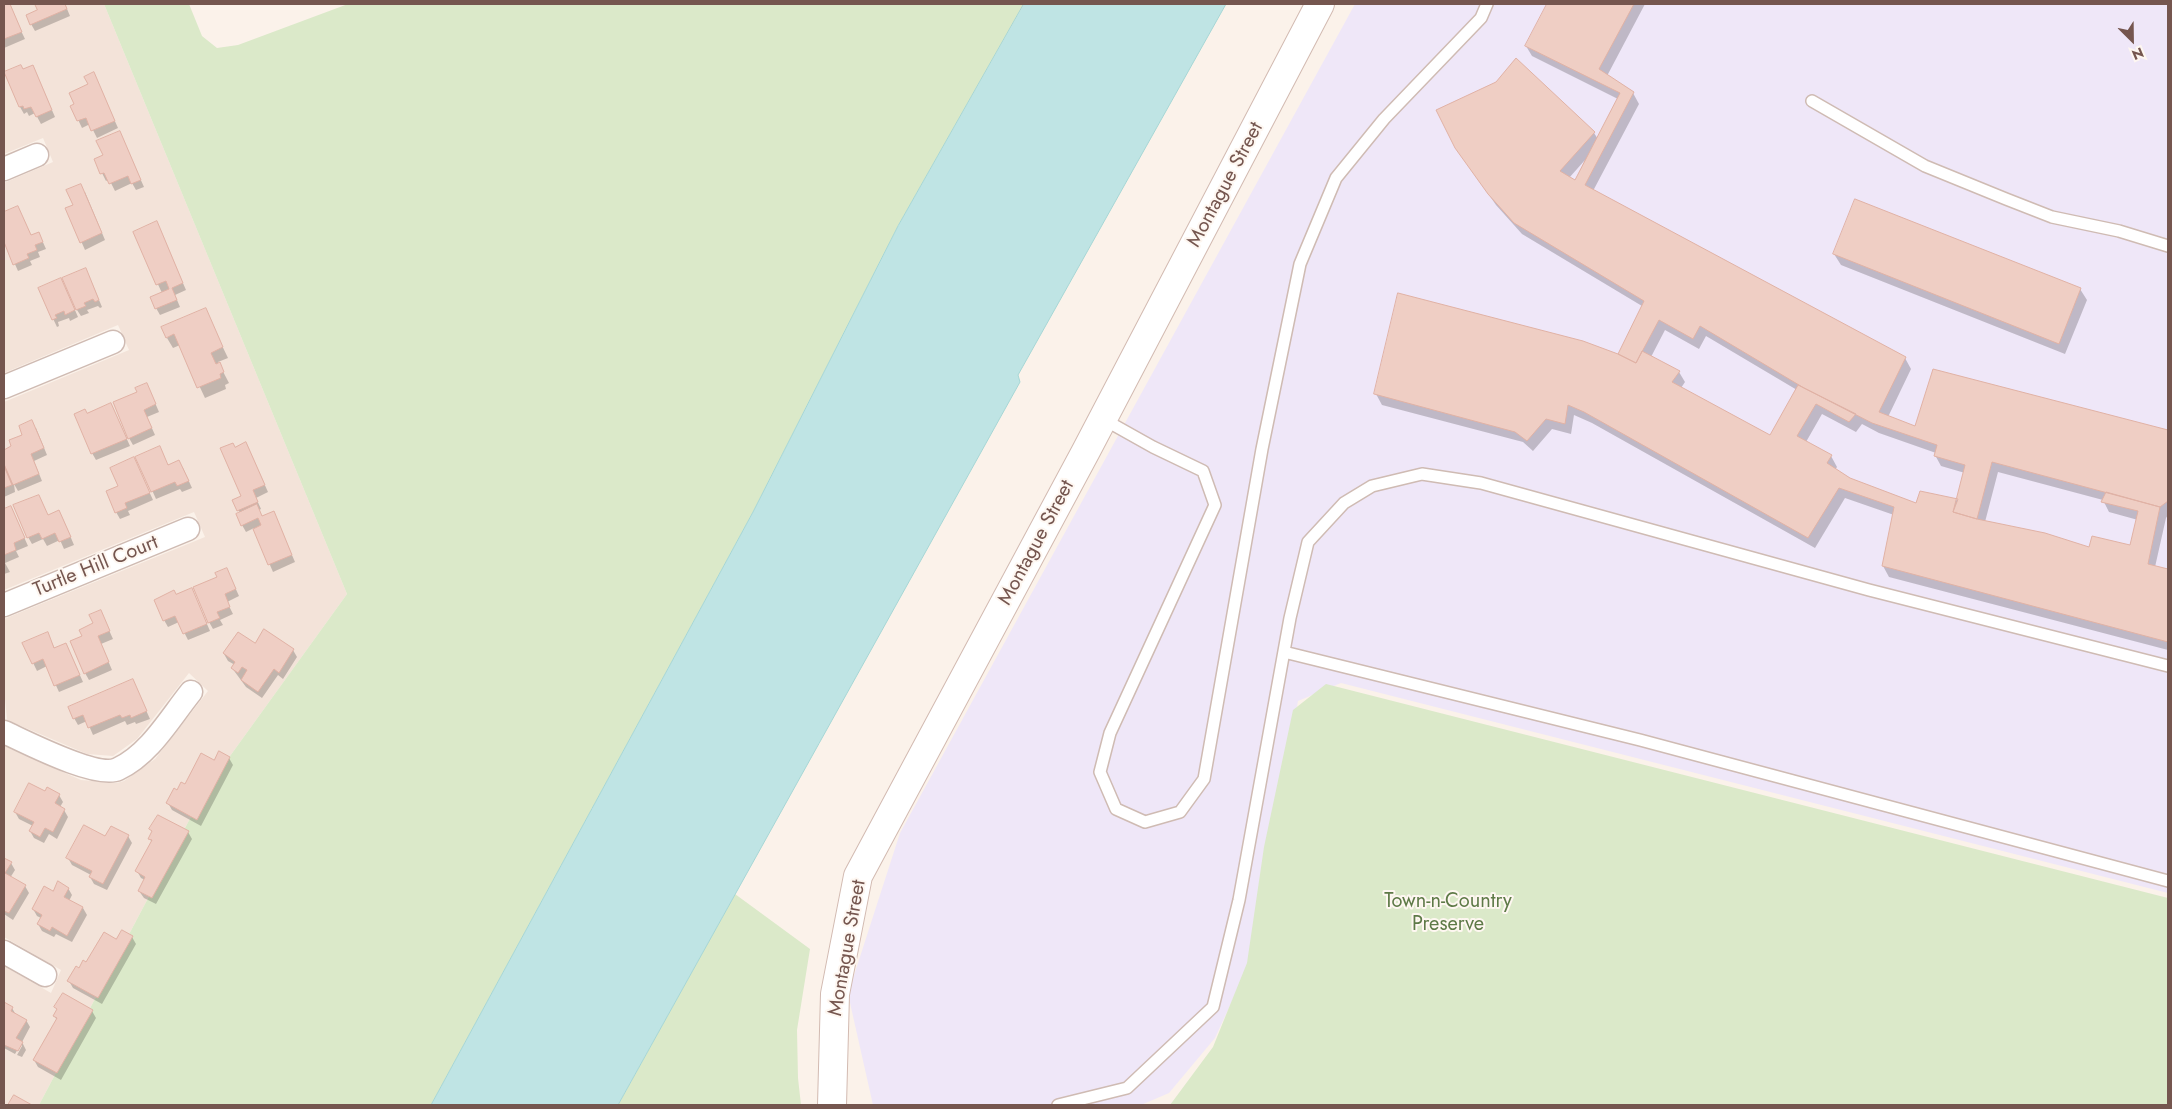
<!DOCTYPE html>
<style>
body{margin:0}
#map{position:relative;width:2172px;height:1109px;overflow:hidden;background:#fbf2ea;font-family:Jost,sans-serif}
canvas{display:block}
.frame{position:absolute;inset:0;border:5px solid #75564f;pointer-events:none}
.north{position:absolute;left:2107px;top:15px;width:50px;height:50px;-webkit-text-stroke:4px #fef7f1;paint-order:stroke;rotate:157deg;font-size:14px;font-weight:700;line-height:20px;text-align:center;color:#75564f}
.north::after{content:'';display:block;margin:auto;width:18px;height:22px;background:#75564f;clip-path:polygon(50% 0,100% 100%,50% 72%,0 100%)}
</style>
<div id="map">
<canvas width="2172" height="1109"></canvas>
<div class="frame"></div>
<div class="north">N</div>
</div>
<script>
const g = document.querySelector('canvas').getContext('2d');
g.lineJoin = 'round';
function paint(path, color) {
  g.fillStyle = color;
  g.fill(path, 'evenodd');
}
function trace(path, color, width, dash) {
  g.strokeStyle = color;
  g.lineWidth = width;
  g.lineCap = dash ? 'butt' : 'round';
  g.setLineDash(dash || []);
  g.stroke(path);
}
function drawText(font, color, halo, rows, align = 'center') {
  g.font = font + ' Jost,sans-serif';
  g.lineWidth = 4;
  g.setLineDash([]);
  g.textBaseline = 'middle';
  g.strokeStyle = halo;
  g.fillStyle = color;
  for (const [text, x, y, turn = 0] of rows) {
    g.save();
    g.translate(x, y);
    g.rotate((+turn || 0) * Math.PI / 180);
    g.textAlign = isNaN(turn) ? turn : align;
    if (halo) g.strokeText(text, 0, 0);
    g.fillText(text, 0, 0);
    g.restore();
  }
}
const residential = new Path2D(`
 M4 4H104L347 594 204 792 39 1105H4V966L51 993 61 970 4 937V746L81 780 117 783 124 781 155 759 208 691 189 673 137 739 113 756 87 754 7 720 4 688V619L205 537 194 512 4 590V402L129 350 118 325 4 373V183L53 162 43 138 4 154Z`);
const education = new Path2D(`
 M1355 4H2168V893L1341 683 1298 701 1246 971 1215 1038 1169 1093 1141 1105H873L848 994 900 833Z`);
const green = new Path2D(`
 M104 4H189L202 36 217 48 238 45 348 4H1024L898 226 753 512 431 1105H39L204 792 347 594Z
 M1326 684 2168 898V1105H1170L1213 1047 1247 963 1264 847 1293 710Z
 M735 894 810 949 797 1030 798 1078 801 1105H618Z`);
const water = new Path2D(`
 M1024 4H1226L1018 375 1020 382 618 1105H431L753 512 898 226Z`);
const shadow = new Path2D(`
 M8 4 25 39 4 48V5Z
 M36 4H65L70 16 35 31 31 24 39 11Z
 M1549 4H1645L1607 76 1633 93 1639 104 1593 191 1905 358 1911 369 1888 417 1916 428 1934 370 2168 431V515L2166 518 2155 567 2168 570V650L1889 577 1883 566 1894 515 1845 498 1815 548 1592 423 1574 415 1571 434 1552 429 1533 451 1523 442 1382 405 1376 394 1619 355 1642 306 1522 234 1496 205 1456 147 1594 133 1598 139 1618 99 1532 56 1526 46ZM1585 160 1575 182 1569 178ZM1665 330 1699 349 1706 336 1797 390 1770 436 1681 388 1685 382 1679 372 1651 357ZM1822 414 1856 432 1862 424 1879 433 1936 453 1935 455 1941 466 1965 473 1959 500 1917 504 1850 479 1835 470 1837 467 1831 456 1806 442ZM1998 472 2103 500 2109 512 2138 520 2131 547 2089 548 1985 522Z
 M23 70 36 73 55 117 41 124 35 113 29 116 27 112 24 114 20 107Z
 M97 81 118 128 97 138 90 124 82 128 72 107 76 105Z
 M123 140 144 187 136 190 132 183 115 191 109 179 106 181 95 159 104 156Z
 M85 192 105 240 85 250 67 209 74 206Z
 M18 208 31 236 42 240 46 249 38 252 40 257 30 261 32 265 18 271 6 244 4 245V214Z
 M160 230 186 290 175 295 180 307 160 315 156 308 162 293 134 233Z
 M1834 254 2080 289 2087 300 2065 354 1841 265Z
 M89 276 102 307 100 308 98 306 87 310 89 313 81 316 77 310Z
 M65 287 78 317 70 321 69 318 58 322 59 326 57 327 39 289Z
 M205 310 228 358 218 362 229 383 225 385 226 389 205 398 180 345 173 348 167 338Z
 M150 391 159 412 147 417 155 435 133 445 129 438Z
 M111 404 130 446 96 460 92 453 87 414Z
 M36 428 47 455 34 461 42 481 18 491 14 484 15 492 4 497V451L13 447 24 435Z
 M246 443 268 492 256 498 261 509 259 510 262 517 277 520 295 562 273 572 254 528 246 532 242 525 240 513 234 500 242 496 235 448Z
 M137 457 183 468 192 488 182 492 180 489 156 499Z
 M137 465 153 500 128 511 130 515 120 519 116 512 119 487Z
 M11 508 28 546 16 551 19 557 5 563 10 572 4 574V511Z
 M48 516 63 519 74 545 64 549 60 540 47 546 43 539 32 544 28 537Z
 M230 576 239 596 227 602 233 614 220 620 223 625 213 629 209 622Z
 M176 596H195L210 631 188 640 179 622 168 627 164 620Z
 M104 619 113 639 101 644 112 670 89 680 85 673 84 637Z
 M51 641 55 649 66 644 83 682 59 692 47 666 37 671 24 644Z
 M255 645 293 650 297 657 283 679 278 675 262 698 246 687 232 668 235 665 228 661 224 654Z
 M136 688 150 719 136 724 135 722 127 725 125 721 93 735 87 721 78 725 74 718Z
 M229 758 233 765 201 826 172 810 168 803 177 792 215 762Z
 M45 793 59 795 63 802 60 807 64 810 68 817 57 839 49 834 44 843 34 838 30 831 33 826 19 819 15 812Z
 M151 829 188 832 192 839 156 904 144 898 139 891 145 880 141 878 137 871 152 843 150 839 153 833Z
 M128 836 132 843 107 890 94 884 90 877 91 875 72 865 68 858 106 838Z
 M4 859 11 863 15 870 10 878 25 886 29 893 13 920 4 914Z
 M68 888 72 895 69 901 83 908 87 915 72 942 56 934 54 937 42 931 38 924 41 918 37 916 33 909 53 892Z
 M132 937 136 944 102 1004 73 988 69 981 79 970 117 941Z
 M4 1004 12 1008 16 1015 26 1020 30 1027 22 1042 26 1050 22 1057 17 1055 22 1046 21 1044 15 1054 4 1048Z
 M56 1007 92 1011 96 1018 61 1080 38 1067 34 1060 57 1020 54 1016 58 1010Z`);
const building = new Path2D(`
 M4 4H10L22 32 4 39Z
 M35 4H65L67 9 30 25 26 15 37 10Z
 M1547 4H1634L1599 69 1634 92 1585 185 1906 357 1879 412 1915 426 1933 369 2168 430V501L2160 507 1992 462 1977 519 1953 512 1965 465 1934 456 1937 445 1872 423 1804 388 1700 326 1693 339 1659 320 1636 363 1618 354 1644 301 1514 223 1488 194 1455 148 1436 110 1496 82 1516 58 1595 132 1560 171 1575 180 1620 93 1525 46Z
 M21 65 23 69 33 65 52 110 36 117 31 107 24 109 23 106 19 107 4 72Z
 M94 72 115 121 91 131 86 118 77 121 70 106 74 104 69 93 88 84 84 77Z
 M120 131 141 180 131 184 128 176 109 184 104 173 100 174 94 159 103 155 96 141Z
 M81 184 102 233 80 243 65 208 73 205 66 190Z
 M1855 199 2081 288 2059 344 1833 254Z
 M18 206 31 235 39 232 43 242 35 245 37 250 27 254 29 258 13 265 4 242V212Z
 M157 221 183 283 172 288 177 300 155 309 150 297 169 289 166 281 156 285 133 232Z
 M86 268 99 300 95 302 93 299 84 303 86 306 76 310 62 278Z
 M61 278 75 310 65 315 64 311 55 315 57 318 52 320 38 288Z
 M1398 293 1583 341 1618 354 1636 363 1642 351 1680 371 1672 382 1770 435 1798 385 1856 414 1849 422 1816 404 1797 436 1832 455 1827 463 1850 478 1916 503 1920 491 1958 499 1953 512 1977 519 2045 533 2089 547 2092 536 2130 545 2138 511 2101 502 2106 492 2160 507 2148 564 2168 569V642L1882 566 1894 507 1839 488 1808 538 1584 412 1568 405 1565 424 1546 419 1527 441 1515 432 1374 394Z
 M206 308 223 347 211 353 216 364 220 362 224 372 220 374 221 378 197 388 174 334 166 338 161 327Z
 M147 383 156 404 144 410 152 428 128 439 113 402 137 392 135 388Z
 M111 403 127 439 91 454 74 414 85 409 87 413Z
 M32 420 44 448 31 454 39 474 13 485 4 464V450L11 446 9 440 22 435 19 426Z
 M246 442 265 485 253 490 258 502 237 511 232 500 241 496 220 448 233 443 235 447Z
 M160 446 168 465 179 460 189 481 177 486 175 482 151 492 135 457Z
 M134 457 150 493 125 503 127 508 115 513 106 491 118 486 110 468Z
 M4 466 12 485 4 488Z
 M39 495 48 515 59 510 71 537 59 542 55 533 42 539 39 533 27 538 13 505Z
 M257 504 262 516 274 511 292 555 268 565 253 529 261 525 258 518 241 526 236 514Z
 M11 506 25 538 14 543 16 550 4 555V509Z
 M227 568 236 589 225 594 230 607 217 612 220 618 208 623 193 587 217 577 215 573Z
 M192 588 207 624 183 634 175 616 163 621 154 600 174 590 176 594Z
 M101 610 110 631 98 636 109 662 84 674 70 641 82 636 79 630 93 623 89 615Z
 M264 629 294 649 279 673 274 669 258 692 241 680 247 670 242 667 238 673 231 668 235 662 223 653 238 632 255 643Z
 M48 632 54 648 66 643 80 675 54 686 43 659 32 664 22 643Z
 M133 679 147 711 131 718 130 715 122 718 120 715 88 728 83 715 73 719 68 707Z
 M219 751 230 757 197 820 166 803 174 788 177 790 181 782 185 784 201 753 214 760Z
 M29 783 45 791 47 787 60 794 55 803 65 809 53 832 45 828 40 837 29 831 34 822 14 812Z
 M158 815 189 831 152 898 138 891 145 877 135 871 152 840 148 839 152 831 149 829Z
 M84 825 105 836 111 826 129 835 103 884 89 877 92 871 66 858Z
 M4 858 12 862 5 873 26 885 9 913 4 911Z
 M58 881 69 888 64 897 83 907 67 936 52 927 50 931 37 924 42 915 32 909 44 886 53 891Z
 M122 930 133 936 98 998 67 981 76 966 79 968 83 960 86 962 104 932 116 939Z
 M63 993 93 1010 57 1073 33 1060 57 1018 53 1016 57 1009 54 1007Z
 M4 1002 13 1007 11 1011 27 1020 16 1038 23 1042 18 1051 4 1045Z
 M14 1095 32 1105H8Z`);
const lane = new Path2D(`
 M1812 101 1925 166 2006 199 2052 217 2119 231 2168 246
 M1103 419 1153 447 1203 471 1215 505 1110 733 1100 772 1116 809 1145 822 1180 812 1204 779 1262 449 1300 264 1336 178 1384 119 1481 18 1487 4
 M1284 652 1640 740 2168 881
 M1058 1105 1127 1088 1213 1007 1239 900 1290 618 1308 542 1344 503 1372 486 1422 474 1481 483 1869 590 2168 666`);
const street = new Path2D(`
 M4 169 37 155
 M4 387 113 342
 M4 605 188 529
 M4 732C26 742 97 779 118 769 150 754 170 718 191 692
 M4 952 45 975`);
const secondary = new Path2D(`
 M832 1105 835 994 858 876 1086 451 1320 4`);
const streetNames = [
 ["Montague Street",1226,185,-62],
 ["Montague Street",1037,543,-62],
 ["Turtle Hill Court",96,567,-22],
 ["Montague Street",848,948,-80]
];
const parkNames = [
 ["Town-n-Country",1448,902],
 ["Preserve",1448,925]
];
paint(residential, '#f3e3d9');
paint(education, '#efe7f8');
paint(green, '#dbe9c9');
paint(water, '#bfe4e4');
trace(water, '#a6d6d5', 1);
paint(shadow, '#0003');
paint(building, '#efcec4');
trace(building, '#e1b2a5', 1);
trace(lane, '#cfbbb3', 14);
trace(street, '#cfbbb3', 25);
trace(secondary, '#d2bab1', 30);
trace(lane, '#fff', 11);
trace(street, '#fff', 22);
trace(secondary, '#fff', 28);
drawText('20px', '#75564f', '#fef7f1', streetNames);
drawText('20px', '#5e7a47', '#fef7f1', parkNames);
</script>
